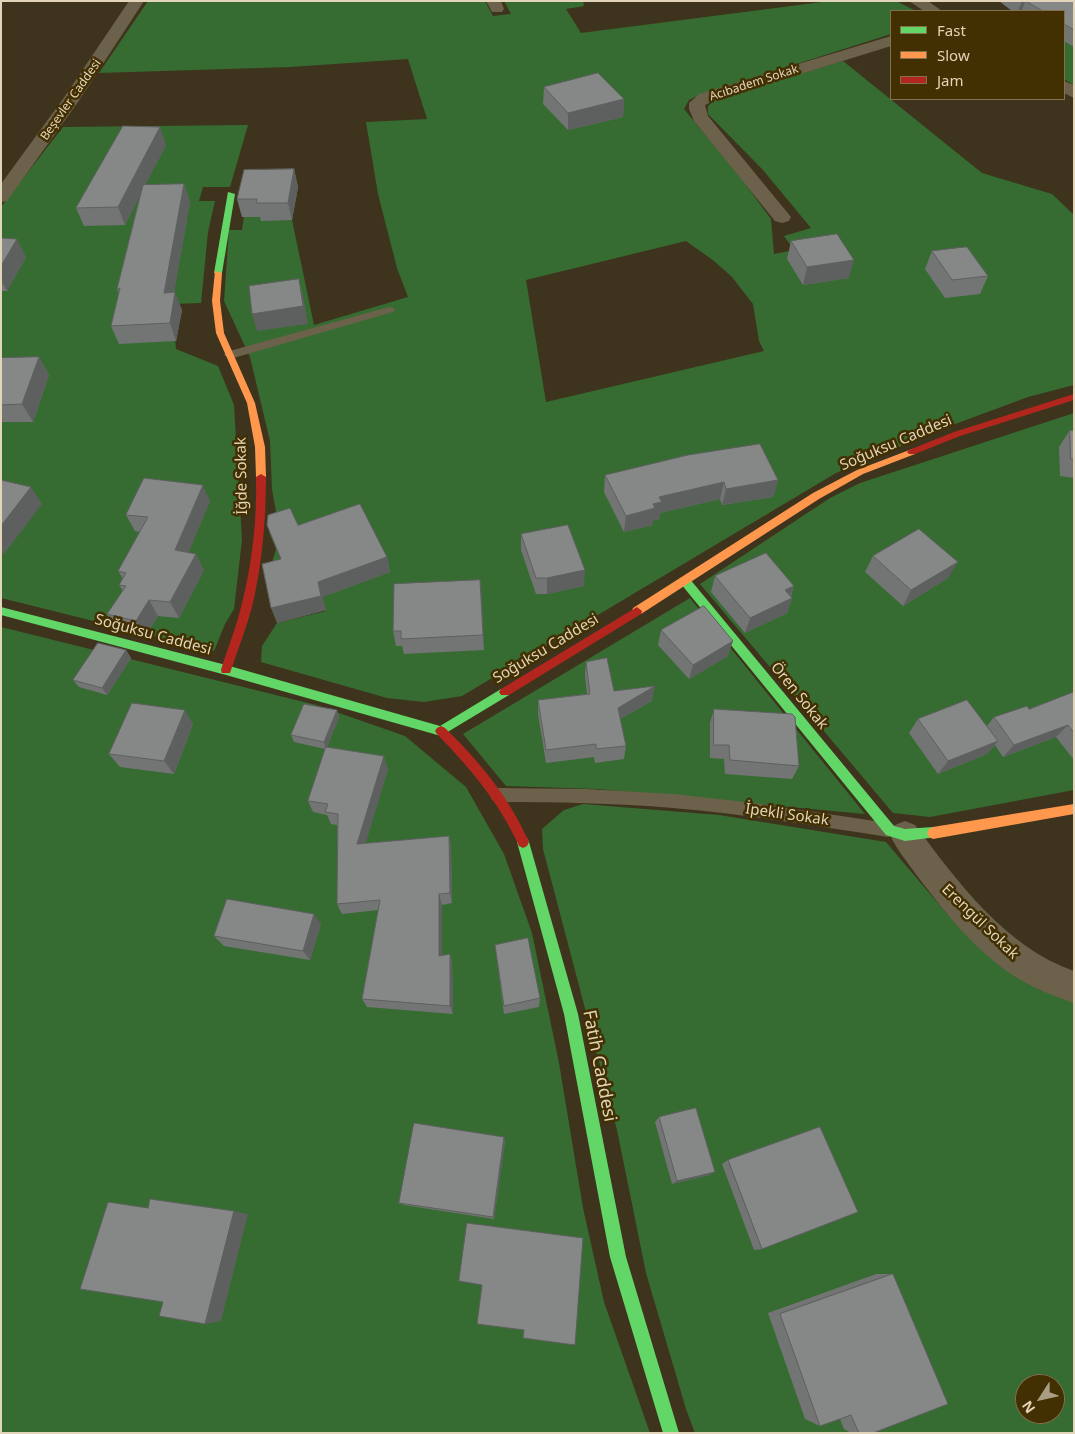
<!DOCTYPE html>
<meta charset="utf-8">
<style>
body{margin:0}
#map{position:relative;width:1075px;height:1434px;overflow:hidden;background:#3e341d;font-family:"Noto Sans",sans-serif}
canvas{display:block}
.frame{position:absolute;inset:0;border:2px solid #e3d5ba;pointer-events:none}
.legend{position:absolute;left:890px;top:10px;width:175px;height:90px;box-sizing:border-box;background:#422f02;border:1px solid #82714c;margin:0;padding:6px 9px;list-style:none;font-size:15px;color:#e3d5ba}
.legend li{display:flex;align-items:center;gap:10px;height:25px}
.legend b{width:25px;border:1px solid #82714c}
.north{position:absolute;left:1015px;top:1374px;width:50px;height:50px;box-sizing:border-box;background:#422f02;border:1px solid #82714c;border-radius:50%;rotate:235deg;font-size:14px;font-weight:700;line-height:20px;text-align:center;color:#e3d5ba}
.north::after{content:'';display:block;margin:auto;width:18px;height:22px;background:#a99d83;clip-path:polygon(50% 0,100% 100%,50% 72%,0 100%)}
</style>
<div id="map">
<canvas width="1075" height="1434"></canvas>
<div class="frame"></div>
<ul class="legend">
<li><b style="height:6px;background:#63d668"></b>Fast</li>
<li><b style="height:6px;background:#ff974d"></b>Slow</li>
<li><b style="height:6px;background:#b3261e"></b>Jam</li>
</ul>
<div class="north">N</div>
</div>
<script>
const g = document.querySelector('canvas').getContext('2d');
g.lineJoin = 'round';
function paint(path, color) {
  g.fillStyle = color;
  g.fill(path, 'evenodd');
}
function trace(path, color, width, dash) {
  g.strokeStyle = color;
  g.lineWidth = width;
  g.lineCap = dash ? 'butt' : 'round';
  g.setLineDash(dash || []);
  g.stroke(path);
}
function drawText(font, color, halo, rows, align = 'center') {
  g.font = font + ' "Noto Sans",sans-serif';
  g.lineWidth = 5;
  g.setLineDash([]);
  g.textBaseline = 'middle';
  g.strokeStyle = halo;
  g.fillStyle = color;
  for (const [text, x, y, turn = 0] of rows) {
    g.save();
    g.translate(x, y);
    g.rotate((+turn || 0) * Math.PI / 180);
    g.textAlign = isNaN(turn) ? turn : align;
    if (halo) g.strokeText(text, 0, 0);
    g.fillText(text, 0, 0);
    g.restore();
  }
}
const green = new Path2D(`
 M148 1H485L493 16 511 14 504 1H583L584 6 566 9 581 33 830 1H896L916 11H891V34L699 95 689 100 684 109 740 177 771 219 774 254 794 250 784 236 811 228 763 170 708 114V106L715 100 843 61 982 173 1052 194 1074 215V385L1028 397 947 427 836 473 462 696 424 702 387 698 261 662 262 646 277 623 326 611 267 579 276 549 269 532 279 529 272 489 270 441 250 357 224 301 229 230H242L248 188 298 187 292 220 314 325 408 297 397 268 378 194 366 122 427 119 408 59 290 67 99 73ZM686 241 714 261 732 277 753 304 759 341 764 351 546 402 526 280Z
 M1074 29V85L1064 79V31Z
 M248 125 230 187H203L199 201H215L208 232 201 303 172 304 176 349 218 366 234 405 242 540 234 609 225 624 214 651 1 598V207L63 127Z
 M1074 413V790L930 817 893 813 700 584 830 498 860 483Z
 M690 598 865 814 598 789 506 786 463 734Z
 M1 627 316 705 405 736 466 787 504 854 532 933 559 1063 583 1208 604 1302 650 1433H1Z
 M583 804 719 815 886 842 947 914 1004 968 1040 990 1074 1001V1433H695L686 1409 646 1273 617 1130 543 849 542 829 564 810ZM1025 1384H1055V1414H1025Z`);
const lane = new Path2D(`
 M389 307 393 308 395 310 393 312 230 359 224 355 226 352Z
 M498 788 586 789 673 794 754 803 888 823 894 825 896 830 894 835 888 837C817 826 745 814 673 808 615 803 556 802 498 802L492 800 490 795 492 790Z`);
const street = new Path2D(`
 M129 1H144L78 102 7 201 1 202V184L63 99Z
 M486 1H501L504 9 502 12H492Z
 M909 1H928L942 11H924Z
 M891 36V46L711 102 705 105 708 116 791 217 789 221 782 223 775 221 694 121 689 109V103L699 94Z
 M1064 81 1074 85V98L1064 93Z
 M905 821 915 825C957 881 1005 947 1074 971V1003C1053 996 1033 988 1014 976 976 951 945 913 918 877 908 863 897 850 890 835L895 825Z`);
const fast = new Path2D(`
 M228 192 235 194 222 273 218 275 214 273Z
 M685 577 689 578 894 826 905 829 933 827 937 829 939 833 937 837 905 841 886 835 681 584 680 581Z
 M1 607 226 665 440 726 501 689H509L511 692 509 695 441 736 226 675 1 615Z
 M523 836 527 838 529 842 578 1014 626 1257 679 1433H663L610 1257 564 1014 517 842 519 838Z`);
const slow = new Path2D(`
 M215 271 222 273 220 301 224 333 255 403 265 447 266 477 261 480 256 477 255 447 247 403 216 333 212 301Z
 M912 449 917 452 915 454 863 474 819 499 641 614H633L632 611 633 608 813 493 857 470Z
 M1074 804V814L933 839 929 837 927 833 929 829 933 827Z`);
const jam = new Path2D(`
 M1074 394V400L960 436 915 454H909L907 452 909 450 954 432Z
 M261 474 266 477C266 521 262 565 252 607 246 629 238 649 231 670L230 673H222L221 670C227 649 236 629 241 607 252 565 257 521 256 477Z
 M637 607 642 611 641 614 509 695H501L499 692 501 689Z
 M441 726 445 728C480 762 509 797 529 842L527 846 523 848 519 846C499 802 470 768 437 734L435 731 437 728Z`);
const wall = new Path2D(`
 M999 1H1074V47L1064 41V11H1012Z
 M544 87 624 99 623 117 568 130 543 104Z
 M166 145 145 185 184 184 190 202 174 292 182 310 176 341 119 344 111 326 119 293 117 289 140 195 125 225 84 226 76 208Z
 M294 169 298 187 292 220 261 221 260 217H242L237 199Z
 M1 238 26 257 7 291H1Z
 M791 241 849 278 803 285 787 259Z
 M932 251 988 276 980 294 945 298 925 269Z
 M39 357 49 375 33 422H1V358Z
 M1070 430 1074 431V478L1060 476 1059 447Z
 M605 475 778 480 773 497 722 505 720 499 660 513V519L653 520V525L624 532 604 492Z
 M210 501 188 552 204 570 179 618 158 616 145 636 117 629 107 614 123 591 119 585 123 579 118 571 140 532 135 531 126 515Z
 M267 525H298L387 557 390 572 322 597 326 610 277 623 281 559Z
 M521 534 584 586 547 594H536L521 550Z
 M873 556 948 578 903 606 865 572Z
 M715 576 794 586 791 596 792 598 787 613 745 633 711 592Z
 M480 580 484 650 404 654 402 646H396L393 631Z
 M661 630 728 656 689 679 658 645Z
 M126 650 131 658 107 695 79 687 73 680Z
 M586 662 614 691 652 701 620 719 626 746 624 759 595 763 594 757 546 763 538 714V700L587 694 585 676Z
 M1074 692V760L1056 737 1003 757 995 745 987 754 938 774 909 733 918 719 987 726 994 717 1029 709Z
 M714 709 799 766 792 779 725 774 724 759 710 758V723Z
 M337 710 339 717 327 747 388 769 365 844 449 836 451 847 452 903 442 905V955L450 954 452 963 453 1014 367 1007 362 999 378 910 342 914 337 904V825L331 824 327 815 313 812 308 801 325 749 294 742 291 735Z
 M193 724 174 774 120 767 109 754Z
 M321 924 310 960 224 946 214 936Z
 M495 945 540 998 539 1007 504 1014Z
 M659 1117 709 1175 672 1184 655 1122Z
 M505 1141 494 1219 404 1205 399 1203Z
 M728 1160 762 1249 754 1250 722 1164Z
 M876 1274H893L873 1433H851L844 1429 840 1419 820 1426 805 1419 768 1313Z`);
const shadedWall = new Path2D(`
 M1022 1H1025L1022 11H1018Z
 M624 99 623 117 568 130V113Z
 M160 127 166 145 125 225 118 207Z
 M294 169 298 187 292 220 288 203Z
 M184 184 190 202 171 310 164 293Z
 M17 239 26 257 7 291 1 281V266Z
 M854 260 849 278 803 285 807 267Z
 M299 279 303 296 308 324 257 331 252 314Z
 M175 292 182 310 176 341 170 323Z
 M39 357 49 375 33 422 22 404Z
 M778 480 773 497 722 505 726 489Z
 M724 482 720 499 660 513V519L653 520V525L624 532 626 516 653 504 659 497Z
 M203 485 210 501 183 566 175 550Z
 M31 487 42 504 4 554 1 551V526Z
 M196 554 204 570 179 618 170 602Z
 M387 557 390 572 322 597 326 610 277 623 271 608 318 582Z
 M958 562 948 578 903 606 911 590Z
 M585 570 584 586 547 594V578Z
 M480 580 482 595 484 650 483 635Z
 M794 586 789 599 792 598 787 613 745 633 750 618 785 590Z
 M149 600 158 616 145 636 136 621Z
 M733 641 728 656 689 679 693 665Z
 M126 650 131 658 107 695 102 688Z
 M655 686 652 701 616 721 618 708Z
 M185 710 193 724 174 774 164 761Z
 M337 710 339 717 326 749 324 742Z
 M1068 725 1056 737 1003 757 1014 745Z
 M998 741 987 754 938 774 948 761Z
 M384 756 388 769 362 856 357 844Z
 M449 836 451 847 452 903 450 893Z
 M439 894 442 905V965L439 956Z
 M314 914 321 924 310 960 303 951Z
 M450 954 452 963 453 1014 450 1006Z
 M504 1137 505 1141 494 1219 493 1217Z
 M715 1172 709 1175 672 1184 677 1181Z
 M234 1211 248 1214 221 1321 205 1324Z`);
const building = new Path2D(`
 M1026 1H1074V30L1064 24V11H1043Z
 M598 73 624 99 568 113 544 87Z
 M123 126 160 127 118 207 76 208Z
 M294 169 288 203H256L257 199H237L244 170Z
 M184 184 164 293 175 292 170 323 111 326 120 288 117 289 143 185Z
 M837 234 854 260 807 267 791 241Z
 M1 238 17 239 1 266Z
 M967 247 988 276 952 280 932 251Z
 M299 279 303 306 252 314 249 286Z
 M39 357 22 404 1 405V358Z
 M1070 430 1074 431V459H1071Z
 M760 444 778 480 726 489 724 482 659 497 662 502 653 504 655 508 626 516 605 475 688 455Z
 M144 478 203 485 175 550 196 554 170 602 149 600 136 621 107 614 126 586 119 585 126 573 118 571 148 517 126 515Z
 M1 480 31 487 1 526Z
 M360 504 387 557 318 582 321 596 271 608 262 564 281 559 267 525 268 515 290 508 298 525Z
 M568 525 585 570 547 578H536L521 534Z
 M919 529 958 562 911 590 873 556Z
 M766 553 794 586 785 590 792 598 750 618 715 576Z
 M480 580 483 635 401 639V631H393L394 584Z
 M704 606 733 641 693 665 661 630Z
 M98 643 126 650 102 688 73 680Z
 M607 658 614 691 655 686 618 708 626 746 596 749V744L546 750 538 700 590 694 586 662Z
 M1074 692V733L1068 725 1014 745 994 717 1027 706 1029 709Z
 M967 700 998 741 948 761 918 719Z
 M132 703 185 710 164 761 109 754Z
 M304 704 337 710 324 742 291 735Z
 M714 709 792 714 795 717 799 766 730 760 729 745H714Z
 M326 747 384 756 357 844 449 836 450 893 439 894V956L450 954V1006L362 999 380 900 337 904 338 814 325 812 328 804 308 801Z
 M227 899 314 914 303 951 214 936Z
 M528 938 540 998 504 1006 495 945Z
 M696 1108 715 1172 677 1181 659 1117Z
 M414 1123 504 1137 493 1217 399 1203Z
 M820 1127 858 1212 762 1249 728 1160Z
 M150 1199 234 1211 205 1324 159 1316 163 1302 80 1289 108 1202 148 1208Z
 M467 1223 583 1238 575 1345 523 1338 524 1330 477 1324 482 1285 459 1281Z
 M893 1274 948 1404 873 1433H859L851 1415 820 1426 780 1314Z`);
const farStreetnames = [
 ["Acıbadem Sokak",754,83,-18],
 ["Beşevler Caddesi",71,100,-55]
];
const streetNames = [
 ["Soğuksu Caddesi",896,443,-23],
 ["İğde Sokak",242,476,-91],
 ["Soğuksu Caddesi",153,635,15],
 ["Soğuksu Caddesi",546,649,-31],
 ["Ören Sokak",799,696,51],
 ["İpekli Sokak",787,815,8],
 ["Erengül Sokak",980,922,44]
];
const nearStreetnames = [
 ["Fatih Caddesi",599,1066,79]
];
paint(green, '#366c31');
paint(lane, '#6c614a');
paint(street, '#6c614a');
paint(fast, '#63d668');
paint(slow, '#ff974d');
paint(jam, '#b3261e');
paint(wall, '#737575');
paint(shadedWall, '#5e5f5f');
paint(building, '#868888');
trace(building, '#5e5f5f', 1);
drawText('12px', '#e3d5ba', '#422f02', farStreetnames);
drawText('15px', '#e3d5ba', '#422f02', streetNames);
drawText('18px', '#e3d5ba', '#422f02', nearStreetnames);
</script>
